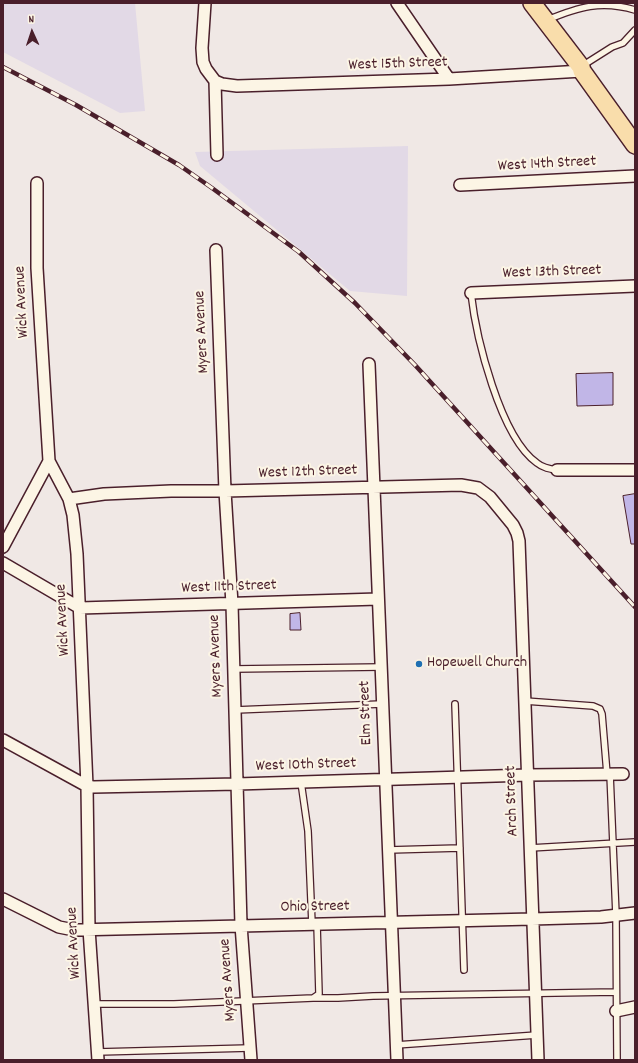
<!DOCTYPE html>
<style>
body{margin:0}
#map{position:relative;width:638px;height:1063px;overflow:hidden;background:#f0e8e5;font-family:Dekko,sans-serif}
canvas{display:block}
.frame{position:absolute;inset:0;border:4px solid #4a1f2b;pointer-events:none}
.north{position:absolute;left:12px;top:12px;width:40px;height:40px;-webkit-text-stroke:3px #fcf5e5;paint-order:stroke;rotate:357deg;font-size:11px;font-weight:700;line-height:16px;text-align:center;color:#4a1f2b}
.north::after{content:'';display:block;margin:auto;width:14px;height:18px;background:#4a1f2b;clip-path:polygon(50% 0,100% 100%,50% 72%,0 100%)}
</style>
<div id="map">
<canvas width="638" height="1063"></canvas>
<div class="frame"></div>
<div class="north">N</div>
</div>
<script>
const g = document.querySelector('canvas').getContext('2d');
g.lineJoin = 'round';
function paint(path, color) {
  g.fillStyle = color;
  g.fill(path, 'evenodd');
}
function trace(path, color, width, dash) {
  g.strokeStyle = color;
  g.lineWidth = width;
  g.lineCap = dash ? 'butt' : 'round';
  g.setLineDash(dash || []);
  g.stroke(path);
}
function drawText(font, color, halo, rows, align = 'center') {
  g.font = font + ' Dekko,sans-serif';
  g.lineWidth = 4;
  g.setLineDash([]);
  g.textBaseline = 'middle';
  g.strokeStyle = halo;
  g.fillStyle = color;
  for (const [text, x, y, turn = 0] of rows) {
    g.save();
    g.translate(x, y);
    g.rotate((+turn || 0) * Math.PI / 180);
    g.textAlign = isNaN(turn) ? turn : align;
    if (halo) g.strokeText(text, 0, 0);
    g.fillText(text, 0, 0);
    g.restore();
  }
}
const built = new Path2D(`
 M3 3H135L145 111 120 113 3 52Z
 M408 146 407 296 350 291 200 166 195 152Z`);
const building = new Path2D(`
 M613 373V405L577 406 576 374Z
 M635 494V544H631L623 496Z
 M300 613 301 630H290V614Z`);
const lane = new Path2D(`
 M547 20C579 7 601 0 635 10
 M582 66 612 47 623 43 635 30
 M471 293C476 337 500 437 537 463 543 468 550 469 557 470
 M234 669 381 667
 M525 701 593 706 600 709 602 714 607 774
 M455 704 464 970
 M235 710 382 704
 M610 774 616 915 617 1060
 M301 782 308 831 312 924
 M530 848 635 842
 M388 850 460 848
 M313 998H338L373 996 616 992
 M94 1004H174L313 998 319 994 317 924
 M396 1045 537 1035
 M97 1052 250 1048`);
const street = new Path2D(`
 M205 3 202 48 203 62 206 69 215 81 217 155
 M397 3 449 79
 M215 81 222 84 237 86 449 79 582 71
 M37 183V268L49 461 69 499 73 515 77 554 87 786 89 929 98 1060
 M460 185 635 176
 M216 250 225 491 232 604 241 925 251 1060
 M471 293 635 286
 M369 364 397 1060
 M557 470H635
 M69 499 104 494 171 491H225L461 485 478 488 490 497 513 525 517 533 519 541 538 1060
 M3 547 49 461
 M3 563 80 608 378 599
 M3 740 87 786 93 787 237 784 528 775 623 774
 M3 899 59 927 74 930 532 919 601 917 635 913
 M616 1011 635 1007`);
const primary = new Path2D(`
 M532 3 581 67 582 71 635 145`);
const rail = new Path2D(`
 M3 67 76 105 179 165 212 188 299 252 355 303 415 365 635 607`);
const markers = [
 [419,664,4,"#1f6fb2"]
];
const streetNames = [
 ["West 15th Street",398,65,-2],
 ["West 14th Street",547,165,-3],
 ["West 13th Street",552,273,-2],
 ["Wick Avenue",23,302,-93],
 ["Myers Avenue",203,332,-93],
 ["West 12th Street",308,473,-2],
 ["West 11th Street",229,588,-2],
 ["Wick Avenue",64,620,-93],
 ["Myers Avenue",217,656,-92],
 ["Elm Street",367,713,-92],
 ["West 10th Street",306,766,-2],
 ["Arch Street",513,801,-92],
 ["Ohio Street",315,908,-1],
 ["Wick Avenue",75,943,-93],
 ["Myers Avenue",229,980,-94]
];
const poiNames = [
 ["Hopewell Church",427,664]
];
paint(built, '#e2d9e6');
paint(building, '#c1b6e7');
trace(building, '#4a1f2b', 1);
trace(lane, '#4a1f2b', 8);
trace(street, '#4a1f2b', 14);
trace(primary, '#4a1f2b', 20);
trace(lane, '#fcf5e5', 5.5);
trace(street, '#fcf5e5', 11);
trace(primary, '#f9ddab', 17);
trace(rail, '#4a1f2b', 4.5);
trace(rail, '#fcf5e5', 3, [9]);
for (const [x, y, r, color] of markers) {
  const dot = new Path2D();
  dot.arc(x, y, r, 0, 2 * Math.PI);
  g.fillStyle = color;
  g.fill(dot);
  trace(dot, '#fcf5e5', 1.5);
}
drawText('16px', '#4a1f2b', '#fcf5e5', streetNames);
drawText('16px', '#4a1f2b', '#fcf5e5', poiNames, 'left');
</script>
